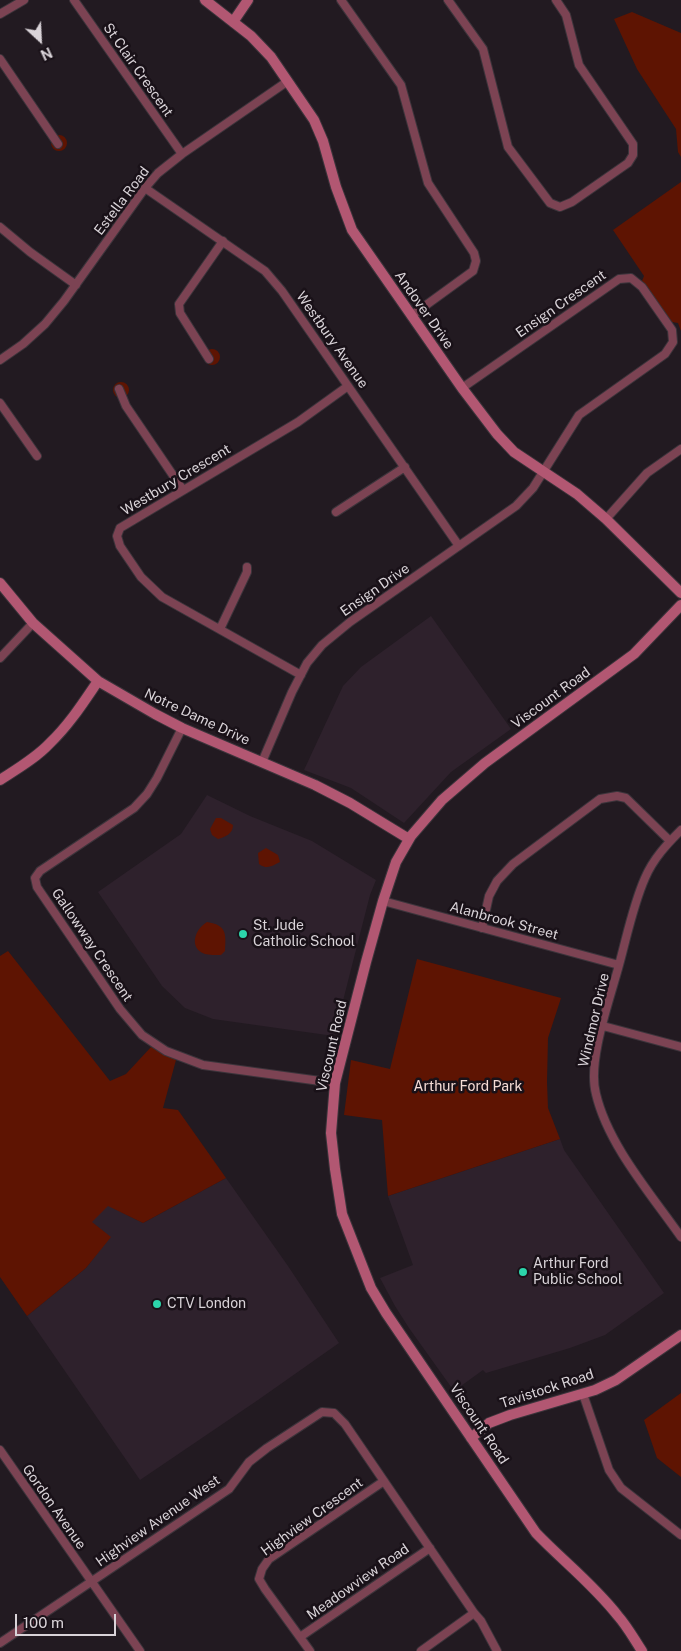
<!DOCTYPE html>
<style>
body{margin:0}
#map{position:relative;width:681px;height:1651px;overflow:hidden;background:#221a21;font-family:"Public Sans",sans-serif}
canvas{display:block}
.north{position:absolute;left:15px;top:15px;width:50px;height:50px;-webkit-text-stroke:4px #191118;paint-order:stroke;rotate:155deg;font-size:14px;font-weight:700;line-height:20px;text-align:center;color:#d9d3d8}
.north::after{content:'';display:block;margin:auto;width:18px;height:22px;background:#d9d3d8;clip-path:polygon(50% 0,100% 100%,50% 72%,0 100%)}
.scale{position:absolute;left:15px;top:1614px;width:101px;height:22px;box-sizing:border-box;border:2px solid #d9d3d8;border-top:0;padding-left:6px;font-size:15px;line-height:18px;white-space:nowrap;color:#d9d3d8;-webkit-text-stroke:4px #191118;paint-order:stroke}
</style>
<div id="map">
<canvas width="681" height="1651"></canvas>
<div class="north">N</div>
<div class="scale">100 m</div>
</div>
<script>
const g = document.querySelector('canvas').getContext('2d');
g.lineJoin = 'round';
function paint(path, color) {
  g.fillStyle = color;
  g.fill(path, 'evenodd');
}
function trace(path, color, width, dash) {
  g.strokeStyle = color;
  g.lineWidth = width;
  g.lineCap = dash ? 'butt' : 'round';
  g.setLineDash(dash || []);
  g.stroke(path);
}
function drawText(font, color, halo, rows, align = 'center') {
  g.font = font + ' "Public Sans",sans-serif';
  g.lineWidth = 5;
  g.setLineDash([]);
  g.textBaseline = 'middle';
  g.strokeStyle = halo;
  g.fillStyle = color;
  for (const [text, x, y, turn = 0] of rows) {
    g.save();
    g.translate(x, y);
    g.rotate((+turn || 0) * Math.PI / 180);
    g.textAlign = isNaN(turn) ? turn : align;
    if (halo) g.strokeText(text, 0, 0);
    g.fillText(text, 0, 0);
    g.restore();
  }
}
const built = new Path2D(`
 M431 616 511 729 451 772 404 823 351 788 304 770 343 686 361 667Z
 M207 795 250 816 312 841 376 880 370 895 334 1036 213 1019 185 1008 162 986 98 892 181 834Z
 M560 1139 564 1150 664 1293 605 1335 570 1348 486 1373 483 1370 454 1391 409 1328 395 1306 380 1278 413 1265 388 1196Z
 M226 1178 288 1266 339 1343 258 1400 140 1480 27 1316 86 1268 110 1237 91 1222 108 1205 143 1223Z`);
const green = new Path2D(`
 M632 12 681 33V157L678 152 676 129 637 69 614 19Z
 M51 143a8 8 0 1 1 16 0a8 8 0 1 1-16 0Z
 M681 182V331L678 323 672 322 642 281 644 276 613 230Z
 M204 357a8 8 0 1 1 16 0a8 8 0 1 1-16 0Z
 M113 390a8 8 0 1 1 16 0a8 8 0 1 1-16 0Z
 M216 818H221L233 825C233 834 225 837 218 839L212 835 210 829Z
 M266 848 278 855 280 862C272 866 267 870 259 864L258 853Z
 M207 922C227 925 226 934 225 951L221 955C216 955 209 955 205 954 188 948 195 929 207 922Z
 M8 951 110 1081 126 1074 151 1047 176 1060 163 1108 178 1110 226 1178 143 1223 108 1206 92 1222 111 1237 86 1268 27 1316 0 1277V956Z
 M417 959 561 998 548 1038 547 1082 548 1108 560 1139 388 1196 382 1120 344 1115 351 1060 390 1069Z
 M681 1393V1477L657 1458 644 1420Z`);
const street = new Path2D(`
 M74 0 182 154
 M341 0 401 85 428 183 474 253 476 261 473 271 411 316
 M448 0 483 49 508 147 550 203 560 207 572 202 628 163 633 155V144L579 65 566 15 556 0
 M0 14 24 0
 M0 59 58 144
 M145 188 265 271 282 291 459 546
 M0 227 30 252 76 285
 M209 359 180 313 179 304 223 241
 M0 360 23 344 45 324 64 301 145 188 158 173 182 154 288 81
 M119 389 126 406 183 490
 M0 403 37 456
 M336 512 405 467
 M606 519 647 473 681 449
 M220 629 247 572V567
 M0 658 33 623
 M301 675 162 597 141 577 120 546 117 536 120 528 298 422 348 386
 M182 728 157 778 147 794 134 808 40 871 35 878 37 887 120 1009 142 1035 166 1051 203 1065 335 1083
 M262 762 292 692 307 663 322 645 350 622 516 506 533 488 579 415 665 354 673 342 672 330 642 287 631 278 619 279 462 388
 M681 830C667 844 653 859 645 878 633 905 627 936 619 965 610 999 587 1061 596 1094 608 1145 651 1194 681 1237
 M383 901 619 965
 M482 928 489 896 497 881 513 864 600 799 617 796 626 798 670 841
 M603 1026 681 1047
 M583 1394 609 1470 621 1488 681 1535
 M0 1450 140 1651
 M300 1637 430 1548
 M0 1643 229 1489 249 1462 267 1448 322 1412 334 1413 345 1424 474 1613 481 1621 497 1651
 M310 1651 265 1589 259 1579 262 1569 269 1559 384 1481
 M421 1651 474 1613`);
const secondary = new Path2D(`
 M205 0 251 36 271 57 314 120 323 141 336 187 352 230 462 388 497 434 514 452 577 494 606 519 681 593
 M233 22 248 0
 M0 583 33 623 98 681 155 714 182 728 315 785 350 803 409 839
 M0 780C17 769 36 758 50 743 69 725 83 703 98 681
 M471 1438 489 1423 510 1415 595 1390 616 1380 681 1335
 M642 1651C634 1639 627 1626 618 1616 594 1585 563 1561 536 1533L386 1313 371 1288 342 1214 335 1169 331 1133 335 1083 366 962 383 901 396 862 411 836 442 800 485 763 634 654 681 605`);
const markers = [
 [243,934,5,"#2cd5ab"],
 [523,1272,5,"#2cd5ab"],
 [157,1304,5,"#2cd5ab"]
];
const streetNames = [
 ["St Clair Crescent",138,70,55],
 ["Estella Road",122,201,-53],
 ["Ensign Crescent",561,304,-35],
 ["Andover Drive",424,310,55],
 ["Westbury Avenue",332,340,55],
 ["Westbury Crescent",176,480,-31],
 ["Ensign Drive",375,590,-35],
 ["Viscount Road",551,698,-36],
 ["Notre Dame Drive",197,717,25],
 ["Alanbrook Street",504,921,15],
 ["Gallowway Crescent",92,945,56],
 ["Windmor Drive",594,1020,-77],
 ["Viscount Road",332,1046,-77],
 ["Tavistock Road",547,1389,-18],
 ["Viscount Road",479,1424,56],
 ["Gordon Avenue",54,1507,55],
 ["Highview Crescent",312,1517,-36],
 ["Highview Avenue West",158,1521,-35],
 ["Meadowview Road",358,1582,-35]
];
const poiNames = [
 ["St. Jude",253,926],
 ["Catholic School",253,942],
 ["Arthur Ford",533,1264],
 ["Public School",533,1280],
 ["CTV London",167,1304]
];
const parkNames = [
 ["Arthur Ford Park",468,1087]
];
paint(built, '#2e212c');
paint(green, '#5e1402');
trace(street, '#3c343b', 10);
trace(secondary, '#3c343b', 12);
trace(street, '#7c4353', 8);
trace(secondary, '#b25772', 10);
for (const [x, y, r, color] of markers) {
  const dot = new Path2D();
  dot.arc(x, y, r, 0, 2 * Math.PI);
  g.fillStyle = color;
  g.fill(dot);
  trace(dot, '#191118', 2);
}
drawText('14px', '#d9d3d8', '#191118', streetNames);
drawText('14px', '#d9d3d8', '#191118', poiNames, 'left');
drawText('14px', '#f5dbd5', '#191118', parkNames);
</script>
